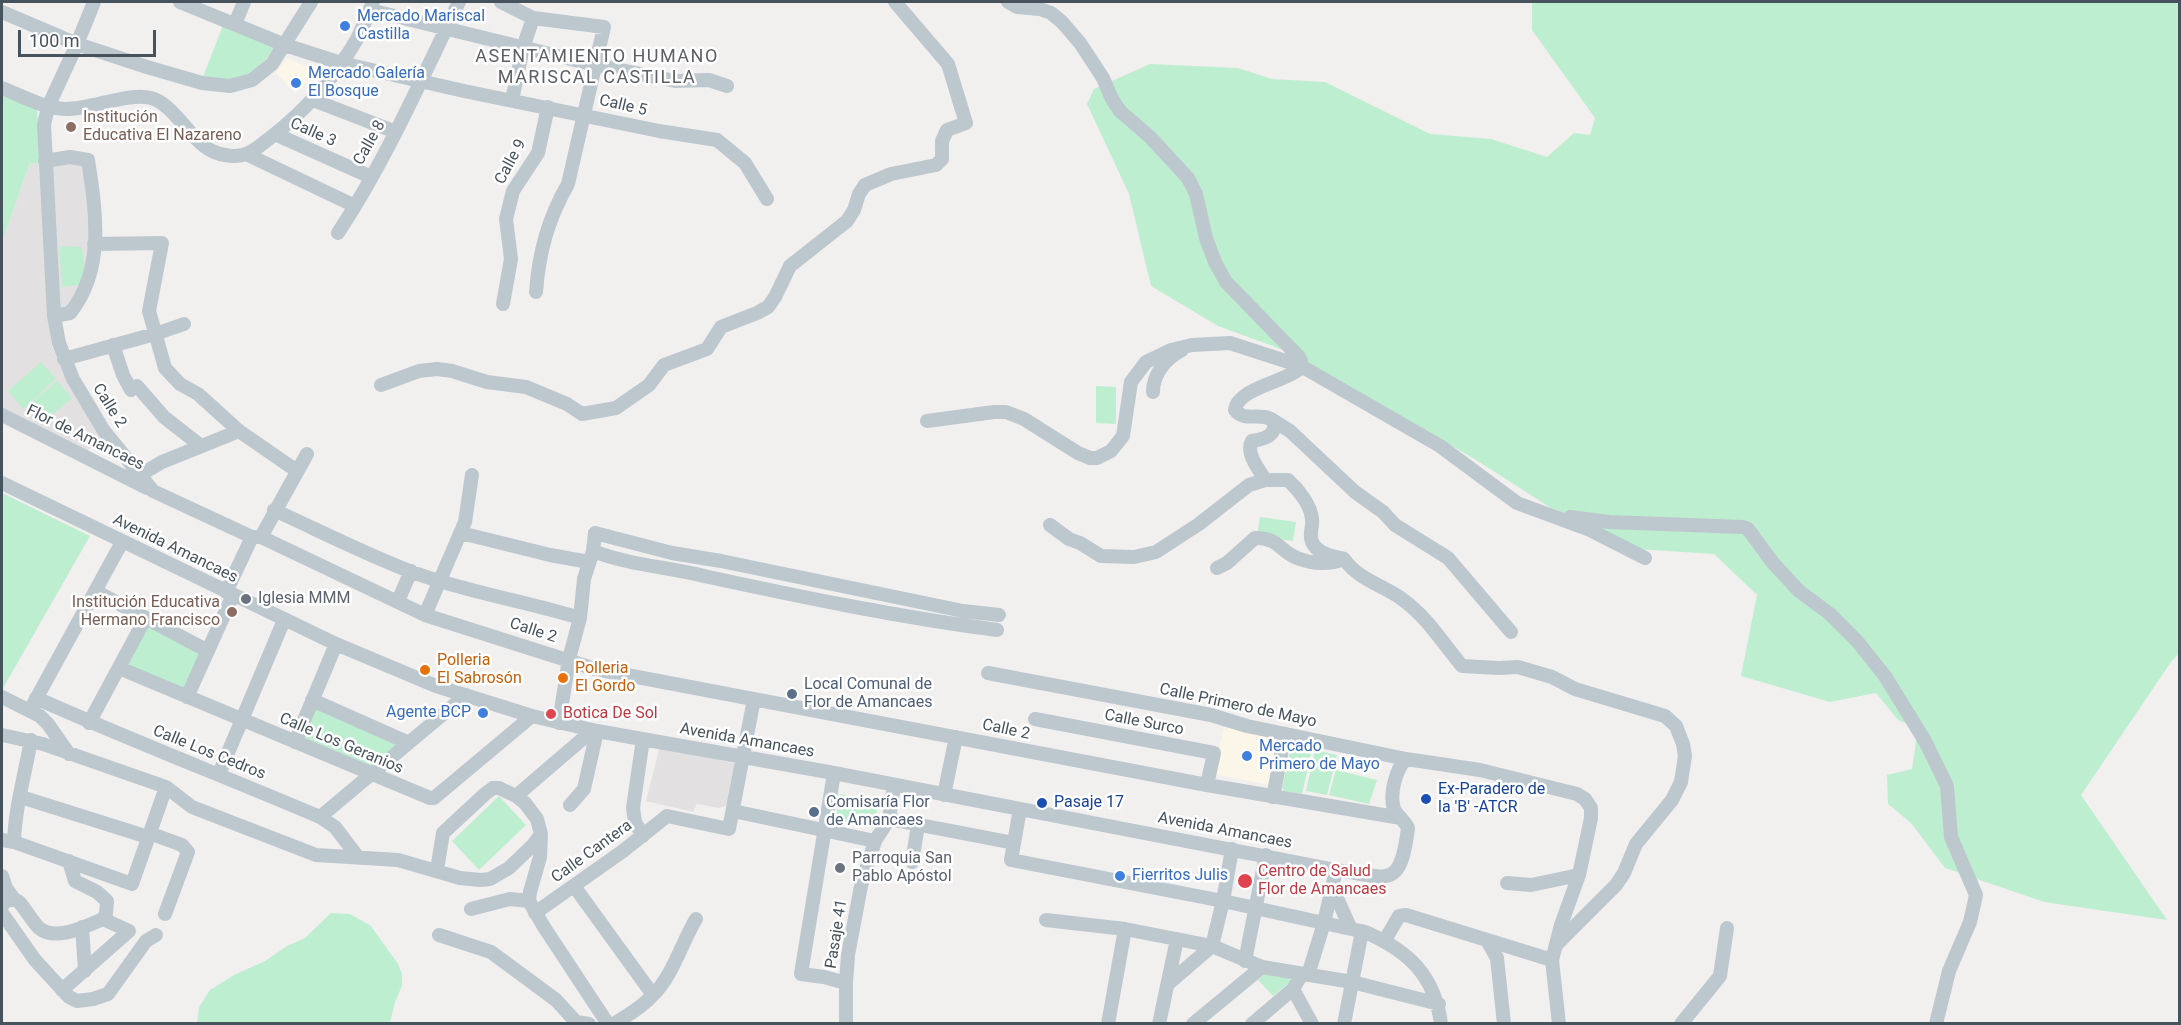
<!DOCTYPE html>
<meta charset="utf-8">
<style>
body{margin:0}
#map{position:relative;width:2181px;height:1025px;overflow:hidden;background:#f2efef;font-family:Roboto,sans-serif}
canvas{display:block}
.frame{position:absolute;inset:0;border:3px solid #47535c;pointer-events:none}
.scale{position:absolute;left:18px;top:30px;width:138px;height:27px;box-sizing:border-box;border:3px solid #47535c;border-top:0;padding-left:8px;font-size:18px;line-height:21px;white-space:nowrap;color:#47535c;-webkit-text-stroke:4px #fff;paint-order:stroke}
</style>
<div id="map">
<canvas width="2181" height="1025"></canvas>
<div class="frame"></div>
<div class="scale">100 m</div>
</div>
<script>
const g = document.querySelector('canvas').getContext('2d');
g.lineJoin = 'round';
function paint(path, color) {
  g.fillStyle = color;
  g.fill(path, 'evenodd');
}
function trace(path, color, width, dash) {
  g.strokeStyle = color;
  g.lineWidth = width;
  g.lineCap = dash ? 'butt' : 'round';
  g.setLineDash(dash || []);
  g.stroke(path);
}
function drawText(font, color, halo, rows, align = 'center') {
  g.font = font + ' Roboto,sans-serif';
  g.lineWidth = 5;
  g.setLineDash([]);
  g.textBaseline = 'middle';
  g.strokeStyle = halo;
  g.fillStyle = color;
  for (const [text, x, y, turn = 0] of rows) {
    g.save();
    g.translate(x, y);
    g.rotate((+turn || 0) * Math.PI / 180);
    g.textAlign = isNaN(turn) ? turn : align;
    if (halo) g.strokeText(text, 0, 0);
    g.fillText(text, 0, 0);
    g.restore();
  }
}
const commercial = new Path2D(`
 M287 58 319 72 295 93 276 73Z
 M1224 727 1279 738 1270 785 1213 774Z`);
const education = new Path2D(`
 M30 163 40 164 52 346 70 387 101 438 87 451 2 409V242Z
 M49 163H84L91 200 89 276 75 292 71 308 58 312Z
 M660 746 737 764 728 805 719 808 697 804 693 812 646 801Z`);
const green = new Path2D(`
 M1532 2H2179V653L2171 662 2081 795 2167 920 2044 902 1945 868 1911 823 1888 804 1887 775 1912 769 1918 728 1898 720 1876 693 1830 702 1741 676 1757 595 1714 554 1636 549 1590 533 1473 458 1333 379 1297 355 1218 326 1151 286 1129 194 1087 104 1094 89 1150 64 1238 68 1272 79 1325 82 1430 134 1491 139 1547 157 1574 133 1590 135 1595 118 1532 30Z
 M223 25 276 47 255 72 235 80 203 77Z
 M2 93 37 109 40 146V164L30 163 2 242Z
 M59 246 82 247 86 276 79 285 62 287Z
 M41 362 56 379 23 409 8 391Z
 M57 381 72 398 43 423 27 406Z
 M1096 386 1116 387V424L1096 423Z
 M2 493 90 536 2 690Z
 M1260 517 1296 522 1293 541 1257 536Z
 M147 625 202 654 185 691 126 666Z
 M315 705 400 745 372 770 301 741Z
 M1292 742 1313 745 1302 794 1284 791 1282 788Z
 M1315 750 1337 755 1327 795 1306 791Z
 M1336 770 1377 780 1369 804 1329 795Z
 M840 794 879 802 873 828 835 820Z
 M499 796 526 825 479 870 452 841Z
 M331 913 350 914 371 926 398 964 402 974V986L395 1002 390 1023H197L199 1007 210 990 234 975 265 961 287 946 305 938Z
 M1278 971 1284 973 1291 981 1273 996 1258 980 1264 975Z`);
const minor = new Path2D(`
 M94 2 77 44 48 107 44 125 54 316 59 343 73 379 104 431 153 491 252 537H261L425 615 595 669 1207 785 1401 818
 M180 2 285 45 341 63 464 91 659 131 717 140 745 163 767 199
 M501 2 533 18 604 27 568 184C548 219 539 252 536 292
 M1008 2 1017 7 1040 9 1051 13 1062 22 1080 43 1103 78 1112 99 1120 111 1150 137 1188 178 1196 194 1206 238 1215 262 1226 282 1299 357 1301 361 1298 370C1283 382 1237 389 1235 410 1245 423 1261 411 1274 421 1277 436 1264 439 1252 441 1245 453 1259 469 1265 480H1288C1298 489 1311 505 1312 519 1313 525 1310 532 1311 538 1313 553 1332 556 1344 559
 M370 10 587 63 675 81 709 80 727 86
 M2 12 77 44 147 67 202 83 230 86 252 80 272 64 311 2
 M235 24 244 2
 M2 88C22 96 43 108 66 109 92 109 129 92 151 98 174 104 190 140 212 151 222 156 238 158 248 153 256 150 263 143 270 138 305 111 335 77 357 39 363 27 368 14 373 2
 M313 100 396 132
 M512 100 523 48 533 18
 M275 134 371 177
 M246 154 355 206
 M45 161 70 157 88 160C96 211 105 270 70 313L54 316
 M338 233C386 160 421 80 459 2
 M94 244 162 243 149 311 165 368 180 384 198 394 239 431 162 462 140 475
 M503 304 511 259 506 219 513 191 538 153 548 107
 M113 345 123 375 131 390
 M64 359 155 334 184 324
 M381 385 419 371 437 369 452 371 487 382 526 387 567 404 582 414 616 408 649 385 664 365 707 349 721 327 757 313 768 307 775 297 790 266 847 221 854 210 859 194 865 185 891 174 936 165 942 159V141L947 130 966 123 948 64 895 2
 M137 386 164 417 201 446
 M1153 392C1153 374 1166 358 1182 350
 M2 415 147 488
 M927 421 994 412H1006L1024 419 1078 453 1090 458H1097L1111 451 1123 436 1131 382 1146 362 1171 350 1192 345 1230 343 1301 366 1440 446 1517 503 1590 530 1645 558
 M1274 421 1290 431 1355 492 1383 512 1395 525 1448 558 1511 632
 M239 431 297 471
 M2 483 336 644 436 686 532 716 597 731 834 773 1336 870C1389 877 1400 891 1408 828 1405 821 1397 816 1394 809 1389 794 1396 769 1406 759
 M274 510C320 531 365 554 412 572 466 592 525 601 580 618
 M1570 517 1609 522 1743 527 1748 529 1773 563 1799 591 1830 614 1857 641 1885 676 1925 741 1947 786 1951 837 1976 895 1970 922 1949 971 1936 1024
 M1050 525 1069 539 1080 543 1101 556 1134 557 1156 552 1199 524 1249 485 1265 480
 M461 533 550 555 589 562
 M261 537 307 454
 M593 551C629 565 667 567 704 576 801 597 898 617 997 630
 M1217 568 1227 563 1255 538C1280 538 1279 551 1297 558 1313 564 1329 565 1344 559 1360 581 1381 584 1402 599 1427 617 1442 642 1462 666L1499 668 1518 667 1552 677 1575 689 1665 716 1676 726 1683 744 1685 756 1681 782 1672 800 1636 844 1624 873 1616 885 1556 945
 M95 591 208 651
 M226 592 252 537
 M398 601 411 571
 M425 615 465 522 472 475
 M119 668 430 798H434L532 716
 M988 673 1211 715 1247 726 1406 759 1480 770 1577 794 1585 799 1591 808V818L1579 875 1561 925 1552 960 1559 1024
 M2 697 40 716 48 724 69 754
 M187 697 233 595
 M36 698C130 740 226 777 320 817L335 827 357 856
 M312 700 409 743
 M30 710 122 542
 M1035 719 1214 753 1207 785
 M89 723 145 619
 M559 723 569 659 580 618 584 579 593 551 595 533 672 553 721 561 963 611 999 615
 M2 735 43 744 166 787 192 807 316 855 398 860 460 878 481 880 490 879 509 868 533 845 541 834
 M295 742 336 644
 M834 773 801 974 824 977 846 983
 M219 774 284 620
 M944 795 956 737
 M516 796 593 730
 M21 797 148 837
 M1273 797 1285 734
 M570 805 584 789 597 731
 M1020 809 1011 860 1223 901 1365 932C1409 951 1435 976 1441 1024
 M733 811 875 841
 M320 817 466 695
 M889 819 1014 843
 M149 833 182 845 188 852 165 914
 M643 836 635 822 633 808 643 739
 M2 840 14 842 132 884 166 787
 M14 842C15 808 25 774 31 740
 M912 862 918 825
 M437 870 443 833 485 794 493 788H499L516 796 525 803 537 819 541 834 540 857 530 892 529 901 544 927 608 1024
 M2 876 6 888 14 899
 M1507 883 1531 885 1579 875
 M574 886 653 995
 M1332 887 1350 927
 M2 905 9 899 18 901C26 909 31 920 39 928 56 942 86 926 103 919L106 914 107 901 97 892 75 881 69 861
 M471 909 510 899 529 901
 M2 913 35 960 69 997 77 1001 93 999 108 994 146 941 156 935
 M535 913 623 851 667 816 729 829 754 699
 M1046 920 1125 929 1212 946 1262 967 1352 982 1439 1004
 M82 927 85 971
 M439 935 491 952 556 1000 576 1022 589 1024
 M1385 940 1399 916 1406 915 1552 960
 M1488 942 1497 958 1504 1024
 M1245 961 1266 855
 M1308 975 1324 923 1336 870
 M1168 984 1212 946 1223 901 1232 849
 M1293 989 1312 1024
 M62 990 129 931 103 919
 M614 1024C628 1015 641 1008 652 996 673 976 681 944 696 919
 M846 1024V983L848 955 861 886 875 841 889 819 894 785
 M1108 1024 1125 929
 M1159 1024 1177 939
 M1193 1024 1262 967
 M1252 1024 1293 989 1302 974
 M1344 1024 1362 931
 M1681 1024 1720 976 1727 928`);
const markers = [
 [345,26,6,"#3f7fe0"],
 [296,83,6,"#3f7fe0"],
 [71,127,6,"#8d6e63"],
 [246,599,6,"#6b7280"],
 [232,612,6,"#8d6e63"],
 [425,670,6,"#e8710a"],
 [563,678,6,"#e8710a"],
 [792,694,6,"#5c6f8a"],
 [483,713,6,"#3f7fe0"],
 [551,714,6,"#e0444e"],
 [1247,756,6,"#3f7fe0"],
 [1426,799,6,"#1a4fb4"],
 [1042,803,6,"#1a4fb4"],
 [814,812,6,"#5c6f8a"],
 [840,868,6,"#6b7280"],
 [1120,876,6,"#3f7fe0"],
 [1245,881,8,"#e0444e"]
];
const shopNames = [
 ["Mercado Mariscal",357,17],
 ["Castilla",357,35],
 ["Mercado Galería",308,74],
 ["El Bosque",308,92],
 ["Agente BCP",471,713,"right"],
 ["Mercado",1259,747],
 ["Primero de Mayo",1259,765],
 ["Fierritos Julis",1132,876]
];
const streetNames = [
 ["Calle 5",623,106,13],
 ["Calle 3",313,133,24],
 ["Calle 8",370,143,-61],
 ["Calle 9",511,162,-62],
 ["Calle 2",109,406,58],
 ["Flor de Amancaes",85,438,26],
 ["Avenida Amancaes",175,549,26],
 ["Calle 2",533,631,18],
 ["Calle Primero de Mayo",1238,706,12],
 ["Calle Surco",1144,723,11],
 ["Calle 2",1006,730,12],
 ["Avenida Amancaes",747,741,10],
 ["Calle Los Geranios",341,744,23],
 ["Calle Los Cedros",209,753,22],
 ["Avenida Amancaes",1225,831,11],
 ["Calle Cantera",592,852,-36],
 ["Pasaje 41",837,934,-81]
];
const educationNames = [
 ["Institución",83,118],
 ["Educativa El Nazareno",83,136],
 ["Institución Educativa",220,603,"right"],
 ["Hermano Francisco",220,621,"right"]
];
const worshipNames = [
 ["Iglesia MMM",258,599],
 ["Parroquia San",852,859],
 ["Pablo Apóstol",852,877]
];
const foodNames = [
 ["Polleria",437,661],
 ["El Sabrosón",437,679],
 ["Polleria",575,669],
 ["El Gordo",575,687]
];
const serviceNames = [
 ["Local Comunal de",804,685],
 ["Flor de Amancaes",804,703],
 ["Comisaría Flor",826,803],
 ["de Amancaes",826,821]
];
const healthNames = [
 ["Botica De Sol",563,714],
 ["Centro de Salud",1258,872],
 ["Flor de Amancaes",1258,890]
];
const transitNames = [
 ["Ex-Paradero de",1438,790],
 ["la 'B' -ATCR",1438,808],
 ["Pasaje 17",1054,803]
];
const neighbourhoodNames = [
 ["ASENTAMIENTO HUMANO",597,57],
 ["MARISCAL CASTILLA",597,78]
];
paint(commercial, '#fcf6e9');
paint(education, '#e3e0e1');
paint(green, '#beeed0');
trace(minor, '#bdc7ce', 14);
for (const [x, y, r, color] of markers) {
  const dot = new Path2D();
  dot.arc(x, y, r, 0, 2 * Math.PI);
  g.fillStyle = color;
  g.fill(dot);
  trace(dot, '#fff', 2);
}
drawText('16px', '#366cbe', '#fff', shopNames, 'left');
drawText('16px', '#47535c', '#fff', streetNames);
drawText('16px', '#785e54', '#fff', educationNames, 'left');
drawText('16px', '#5b616d', '#fff', worshipNames, 'left');
drawText('16px', '#c56008', '#fff', foodNames, 'left');
drawText('16px', '#4e5e75', '#fff', serviceNames, 'left');
drawText('16px', '#be3a42', '#fff', healthNames, 'left');
drawText('16px', '#164399', '#fff', transitNames, 'left');
g.letterSpacing = '1.5px';
drawText('18px', '#5c5f64', '#fff', neighbourhoodNames);
g.letterSpacing = '0px';
</script>
